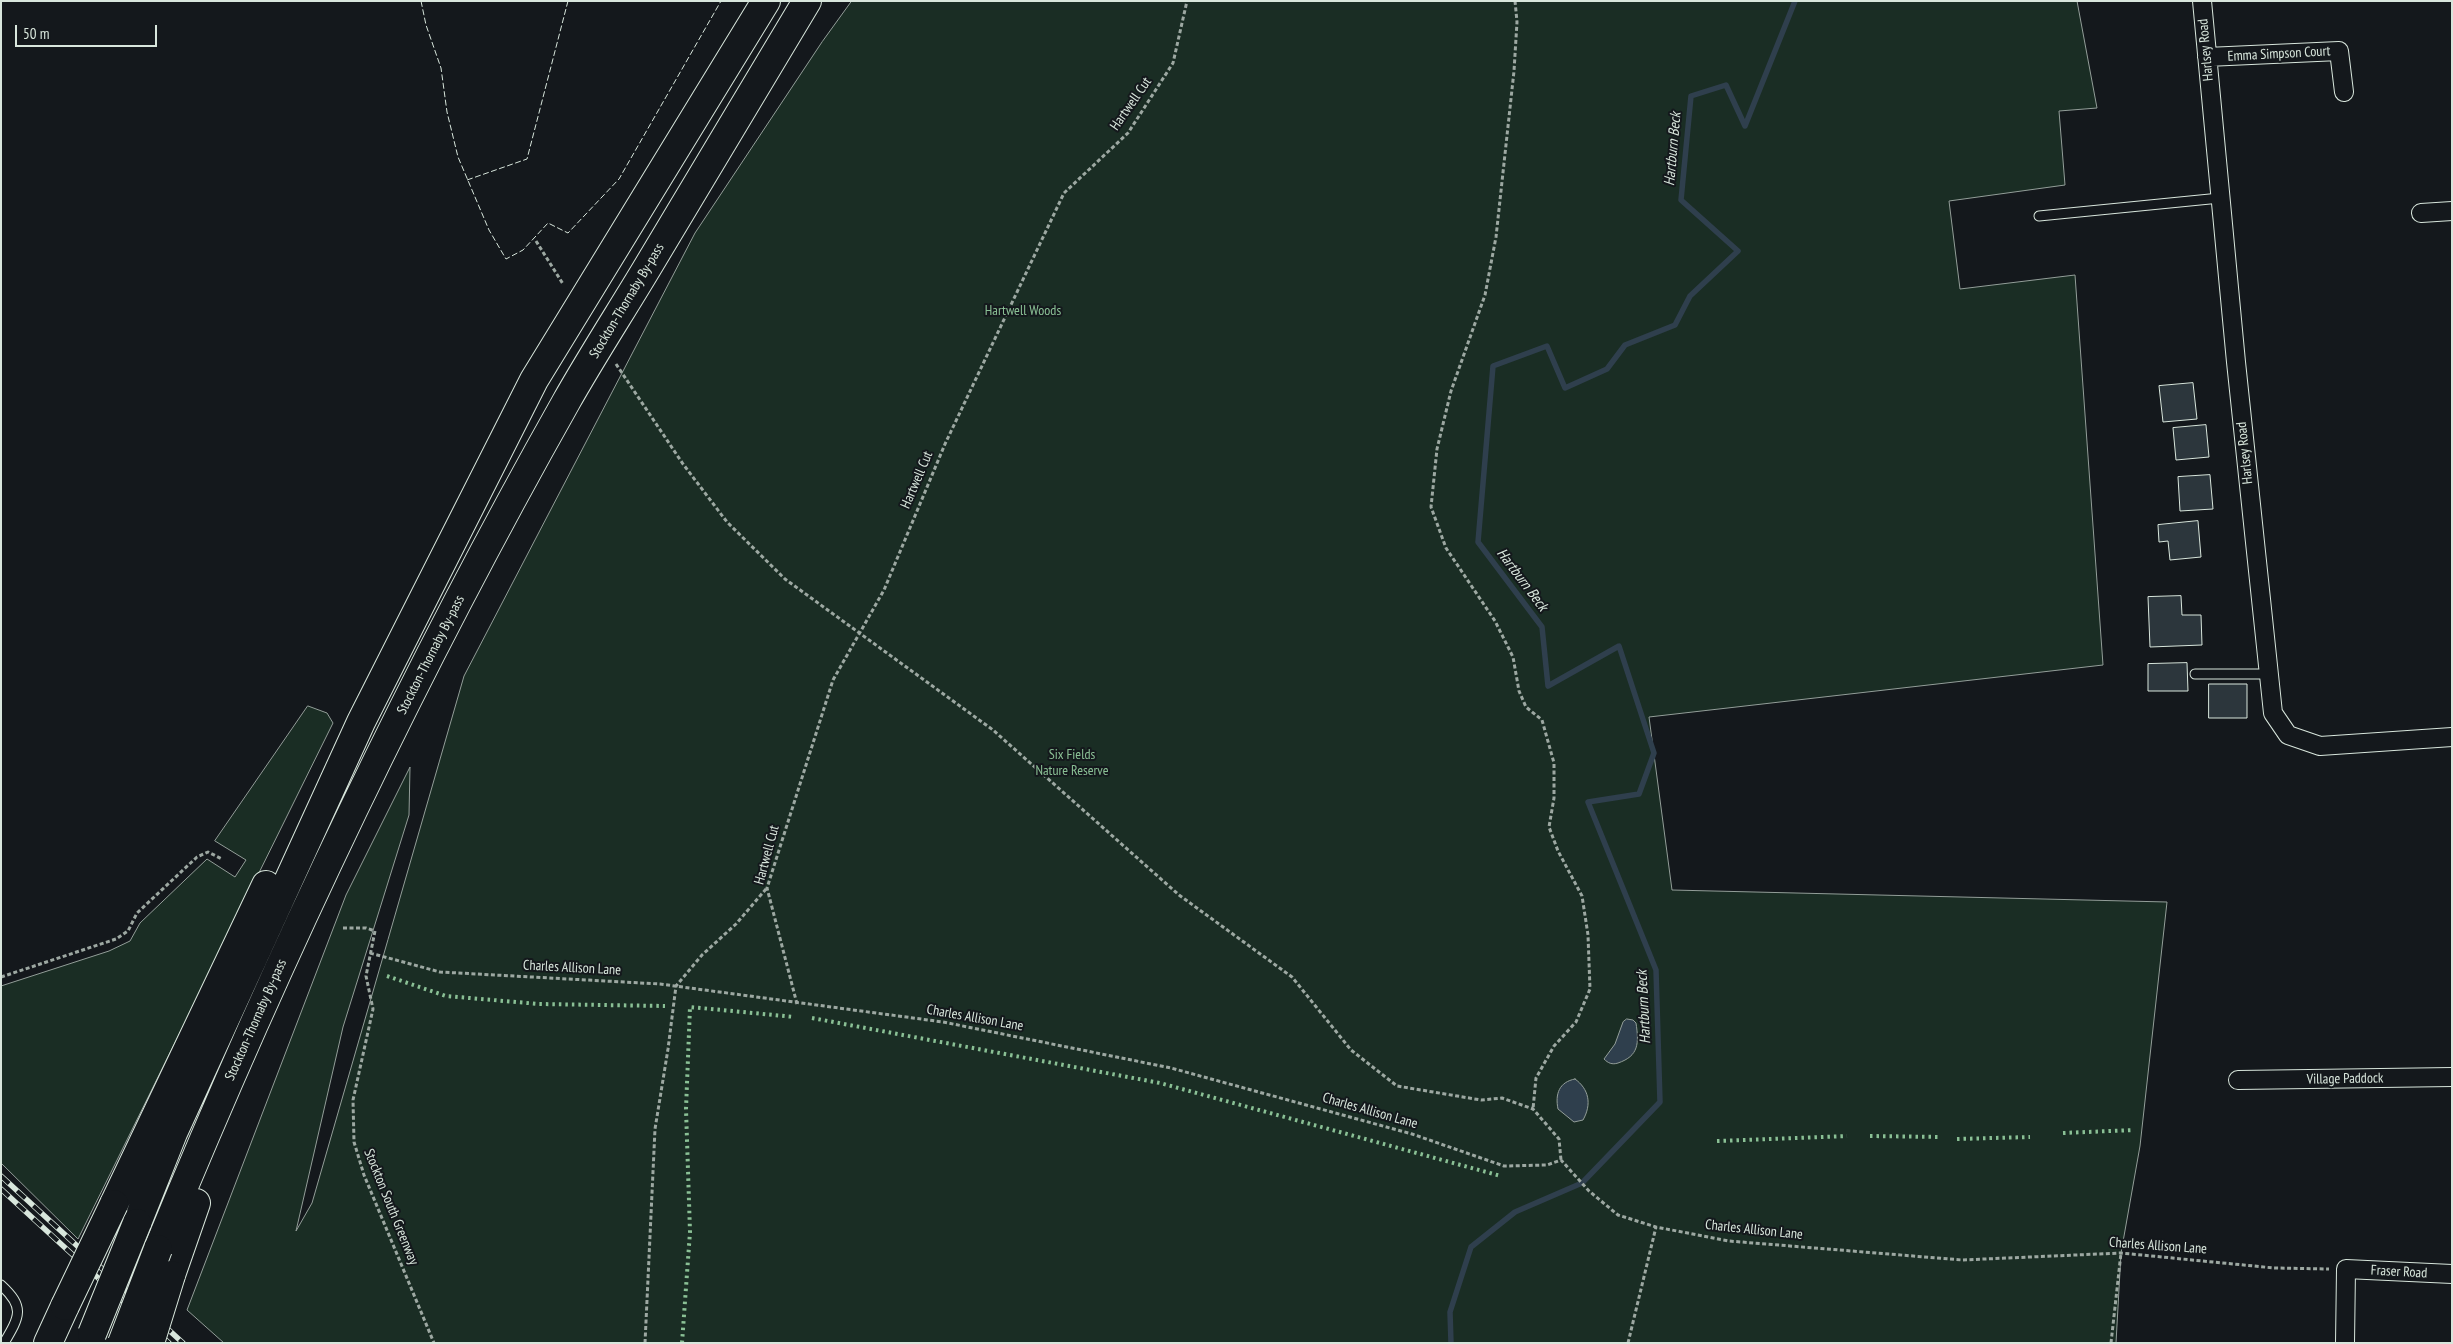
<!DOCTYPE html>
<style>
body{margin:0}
#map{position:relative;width:2453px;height:1344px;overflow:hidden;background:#14181c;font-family:"PT Sans Narrow",sans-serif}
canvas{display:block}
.frame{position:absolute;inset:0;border:2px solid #d8e6dc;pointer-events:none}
.scale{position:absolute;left:15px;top:25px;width:142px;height:22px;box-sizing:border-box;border:2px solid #d8e6dc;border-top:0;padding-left:6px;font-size:15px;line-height:18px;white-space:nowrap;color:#d8e6dc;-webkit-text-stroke:4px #14181c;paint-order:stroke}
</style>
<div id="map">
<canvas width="2453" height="1344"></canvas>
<div class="frame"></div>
<div class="scale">50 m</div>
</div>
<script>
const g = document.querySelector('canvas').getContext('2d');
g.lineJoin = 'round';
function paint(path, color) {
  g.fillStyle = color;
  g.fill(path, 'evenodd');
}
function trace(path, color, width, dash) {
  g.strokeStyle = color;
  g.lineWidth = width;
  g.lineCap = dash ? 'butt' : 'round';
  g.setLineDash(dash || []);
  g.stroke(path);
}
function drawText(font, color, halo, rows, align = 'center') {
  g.font = font + ' "PT Sans Narrow",sans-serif';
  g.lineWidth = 4;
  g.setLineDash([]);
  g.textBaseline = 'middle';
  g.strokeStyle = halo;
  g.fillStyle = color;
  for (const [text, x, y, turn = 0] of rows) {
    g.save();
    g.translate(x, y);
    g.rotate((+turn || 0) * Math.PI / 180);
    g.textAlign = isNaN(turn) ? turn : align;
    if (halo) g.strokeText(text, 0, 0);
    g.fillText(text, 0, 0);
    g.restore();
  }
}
const green = new Path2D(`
 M852 1H2077L2097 108 2059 111 2065 185 1949 201 1960 289 2075 275 2103 665 1649 717 1672 890 2167 902 2140 1146 2121 1253 2116 1343H224L187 1310 346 895 410 767 409 815 343 1027 296 1231 312 1203 464 676 695 233 822 42Z
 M308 706 327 713 333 723 78 1239 1 1163V986L109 951 130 941 140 923 207 859 235 877 246 860 215 841Z`);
const water = new Path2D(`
 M1627 1019 1633 1020 1636 1023C1639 1043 1639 1056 1618 1063 1612 1065 1608 1063 1604 1059L1615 1044 1623 1022Z
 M1575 1079C1589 1089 1592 1104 1583 1120L1574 1122 1558 1109C1555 1094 1559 1082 1575 1079Z`);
const stream = new Path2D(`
 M1451 1343 1450 1312 1471 1247 1515 1212 1582 1183 1660 1102 1656 970 1588 802 1639 794 1654 753 1619 646 1548 686 1542 627 1478 542 1493 366 1547 346 1565 388 1607 369 1625 345 1675 325 1690 296 1738 251 1681 200 1691 96 1726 85 1745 126 1795 1`);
const building = new Path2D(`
 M2193 383 2197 419 2163 422 2159 386Z
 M2206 425 2209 457 2176 460 2173 428Z
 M2210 475 2213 509 2180 511 2178 477Z
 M2198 521 2201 557 2170 560 2168 541 2159 542 2158 525Z
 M2181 596 2182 615H2201L2202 645 2150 647 2148 597Z
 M2187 663 2188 691H2148V664Z
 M2209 684H2247V718H2209Z`);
const path = new Path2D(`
 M1515 1 1517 22 1514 71 1496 237 1485 295 1451 391 1437 449 1431 507 1446 548 1495 621 1513 657 1519 691 1526 707 1542 720 1554 763V798L1549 827 1558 851 1582 896 1588 935 1590 989 1576 1022 1554 1046 1536 1078 1533 1109
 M536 241 563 284
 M616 364 683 464 727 522 785 579 993 730 1179 895 1292 977 1351 1050 1397 1086 1481 1100 1502 1098 1533 1109 1559 1139 1561 1160
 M343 928H366L375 931 366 976 373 1009 353 1100 354 1142 364 1175 434 1343
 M370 953 440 972 660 984 943 1022 1171 1068 1412 1134 1504 1166 1547 1165 1561 1160 1589 1191 1618 1215 1656 1227 1729 1241 1962 1260 2121 1253 2274 1268 2329 1269
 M1 977 116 939 128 931 137 913 197 857 208 852 222 859
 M797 1004 767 888 833 680 884 590 945 444 1064 193 1128 133 1173 63 1187 1
 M645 1343 655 1129 668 1049 676 986 702 955 736 924 766 889
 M1628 1343 1656 1227
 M2111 1343 2121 1253`);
const lane = new Path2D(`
 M2039 216 2220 198
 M2195 674H2269
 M1 1285C25 1307 20 1316 4 1343`);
const street = new Path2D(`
 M2202 1 2236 362 2273 713 2288 735 2320 746 2452 737
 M2207 57 2339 51 2344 92
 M2421 213 2452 211
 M2238 1080 2452 1077
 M2345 1343 2346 1269 2452 1274`);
const highway = new Path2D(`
 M114 1204 266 885
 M137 1223 173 1133 361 722 534 380 766 1
 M158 1249C277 959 412 675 566 402 592 356 620 313 647 268 700 179 754 90 807 1
 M171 1275 196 1203
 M48 1343 65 1306`);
const rail = new Path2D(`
 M1 1176 183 1343
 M1 1189 169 1343`);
const highwayBridge = new Path2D(`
 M65 1306 114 1204
 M92 1334 137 1223
 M122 1343 158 1249
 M150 1343 171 1275`);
const hedge = new Path2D(`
 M387 976 446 996 539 1004 665 1006
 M812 1018 1160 1083 1501 1176
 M2063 1133 2134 1130
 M1870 1136 1940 1137
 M1957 1139 2030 1137
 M1717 1141 1847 1136
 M682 1343 690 1232 686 1109 690 1007 795 1017`);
const fence = new Path2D(`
 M421 1 426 25 441 68 447 112 458 157 489 230 506 259 523 250 548 223 568 233 619 179 721 1
 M467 180 527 159 568 1`);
const streetNames = [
 ["Harlsey Road",2206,50,-95],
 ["Emma Simpson Court",2279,54,-3],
 ["Hartwell Cut",1131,104,-55],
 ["Stockton-Thornaby By-pass",627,301,-59],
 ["Harlsey Road",2245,453,-96],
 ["Hartwell Cut",917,480,-67],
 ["Stockton-Thornaby By-pass",431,655,-63],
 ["Hartwell Cut",767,855,-75],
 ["Charles Allison Lane",572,968,3],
 ["Charles Allison Lane",975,1018,10],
 ["Stockton-Thornaby By-pass",256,1020,-66],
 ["Village Paddock",2345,1079,-1],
 ["Charles Allison Lane",1370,1111,16],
 ["Stockton South Greenway",391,1207,68],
 ["Charles Allison Lane",1754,1230,6],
 ["Charles Allison Lane",2158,1246,4],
 ["Fraser Road",2399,1272,3]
];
const parkNames = [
 ["Hartwell Woods",1023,311],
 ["Six Fields",1072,755],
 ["Nature Reserve",1072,771]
];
const waterNames = [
 ["Hartburn Beck",1673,149,-85],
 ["Hartburn Beck",1522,580,53],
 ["Hartburn Beck",1644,1007,-93]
];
paint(green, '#1a2d24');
trace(green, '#939e99', 1);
paint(water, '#2f3f4d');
trace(water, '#939e99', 1);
trace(stream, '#2f3f4d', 5.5);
paint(building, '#2c363c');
trace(building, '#d8e6dc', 1);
trace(lane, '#d8e6dc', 11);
trace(street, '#d8e6dc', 20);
trace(highway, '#d8e6dc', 30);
trace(path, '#9da8a2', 3, [4, 2.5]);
trace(lane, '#14181c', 9);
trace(street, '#14181c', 18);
trace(highway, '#14181c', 28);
trace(rail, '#d8e6dc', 5.5);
trace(rail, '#14181c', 4, [11]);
trace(highwayBridge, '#d8e6dc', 30, []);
trace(highwayBridge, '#14181c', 28);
trace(hedge, '#8ac095', 4, [2.5, 4]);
trace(fence, '#d8e6dc', 1, [6, 2.5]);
drawText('14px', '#d8e6dc', '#14181c', streetNames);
drawText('14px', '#8ac095', '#14181c', parkNames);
drawText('italic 15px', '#d8e6dc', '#14181c', waterNames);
</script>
